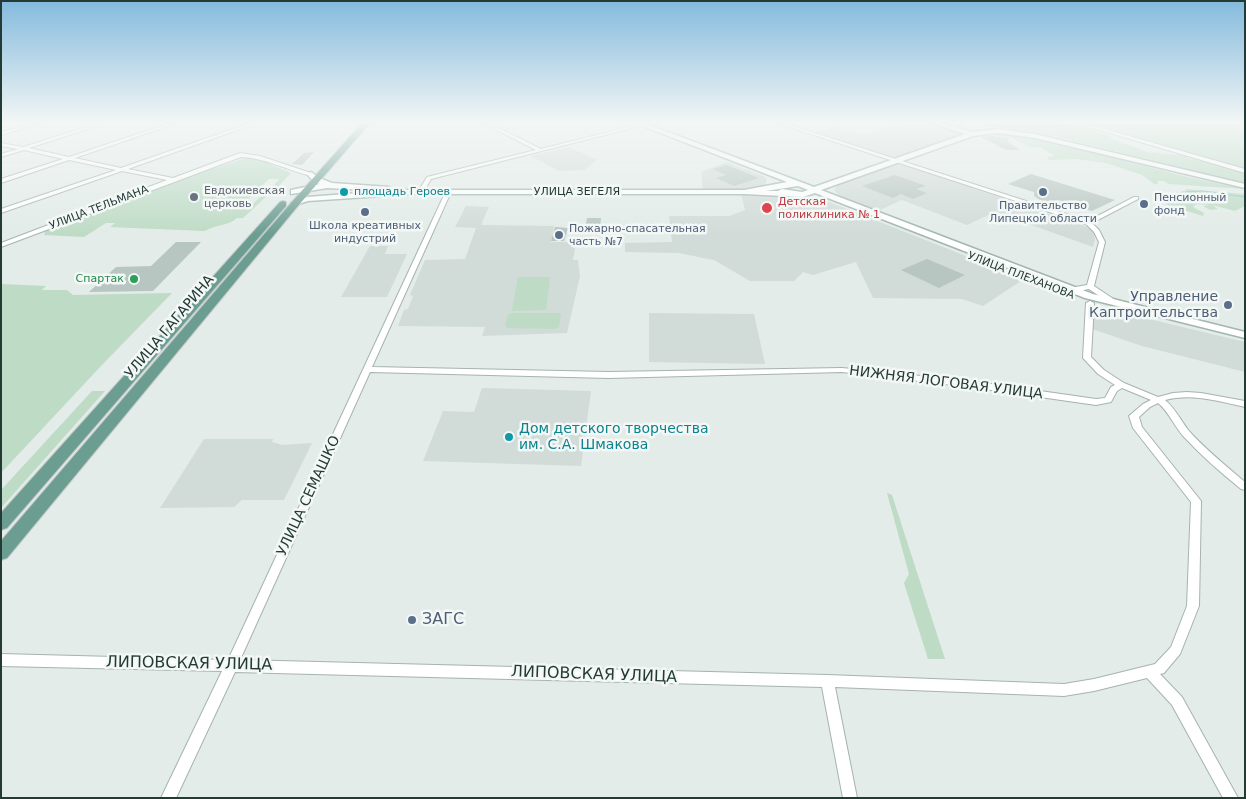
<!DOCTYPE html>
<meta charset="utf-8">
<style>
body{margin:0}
#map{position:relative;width:1246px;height:799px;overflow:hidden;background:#e3ece8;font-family:"DejaVu Sans",sans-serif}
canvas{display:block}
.frame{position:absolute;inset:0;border:2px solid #243b35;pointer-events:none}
</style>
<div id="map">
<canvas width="1246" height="799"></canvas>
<div class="frame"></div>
</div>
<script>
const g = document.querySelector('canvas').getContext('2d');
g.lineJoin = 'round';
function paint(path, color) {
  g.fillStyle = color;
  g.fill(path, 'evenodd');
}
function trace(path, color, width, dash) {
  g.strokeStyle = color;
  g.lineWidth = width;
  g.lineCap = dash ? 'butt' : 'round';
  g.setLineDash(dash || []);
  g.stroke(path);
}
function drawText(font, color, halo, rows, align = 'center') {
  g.font = font + ' "DejaVu Sans",sans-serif';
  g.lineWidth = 5;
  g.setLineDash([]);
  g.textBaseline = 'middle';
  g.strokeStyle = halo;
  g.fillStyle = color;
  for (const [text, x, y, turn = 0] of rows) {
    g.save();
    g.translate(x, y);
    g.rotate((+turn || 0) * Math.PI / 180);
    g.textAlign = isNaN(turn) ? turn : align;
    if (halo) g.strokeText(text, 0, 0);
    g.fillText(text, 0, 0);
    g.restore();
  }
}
const built = new Path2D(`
 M899 123H931L965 132V134L944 139 945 141 899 157H891L814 132 834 126 862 135Z
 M569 147 597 160 584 170 559 171 530 156Z
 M727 162 763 176 767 179 765 185 752 189 703 190 701 172Z
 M897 164H903L973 187 972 188 1085 226 1093 231 1095 239 1093 247 995 212 967 225 902 200 878 211 839 196 835 191 836 185Z
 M741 194 815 198 824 200 1024 279 983 306 962 299 873 298 856 262 813 275 803 272 794 281H750L714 260 678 253 625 252V243L672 242 669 216H729L745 210Z
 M466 206 489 207 481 225 554 226 551 242H576L573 260H578L580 276 567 333 482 336 485 327 398 326 404 310 408 309 413 296 410 295 425 260 465 259 476 228 455 227Z
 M370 246H388L385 254H407L387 297H341Z
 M1095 306 1245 342V372L1142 346 1092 329 1090 308Z
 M649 313 754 314 765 364 649 362Z
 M482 388 591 391 581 466 423 461 443 411 474 412Z
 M204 439H273L272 442 282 445 312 443 284 500H242L234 507 160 508Z`);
const green = new Path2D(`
 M981 123C1024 123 1074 115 1113 138L1112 139 1148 152 1190 156 1187 158 1207 162 1245 173V183L1042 133 986 126Z
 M1089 123H1245V170Z
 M987 133 1031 137 1192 178 1245 189 1168 184 1164 181H1157L1158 184H1154L1142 175 1106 163 1076 159 1049 160 1047 157 1055 156 1040 147H1030L1010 137 984 134Z
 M251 156 291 173 276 189H271L279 179H269L243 204H253L261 196H267L243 218H237C229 226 216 224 205 231L110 227 115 223H106L84 237 44 235 45 231 153 189Z
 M1185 189 1245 194V206L1235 211 1212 205 1218 209 1210 210 1203 206 1209 205 1196 204 1193 207 1204 213 1203 216 1165 204 1179 199H1172L1174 193 1187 192Z
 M518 277H550L546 310 512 311Z
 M1 284 46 286 42 290H67L73 295 172 293 100 367 1 473Z
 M512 313H558L561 315 559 327 555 329 508 328 505 326 508 315Z
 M92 391H105L1 508V490Z
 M887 493 892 495 945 659H928L904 583 909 574Z`);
const stream = new Path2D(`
 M1182 192 1203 191 1245 197`);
const building = new Path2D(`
 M993 136 1009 138 1008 142 1020 150H1006L981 137Z
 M314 152 302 165 292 164 304 153Z
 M727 165 759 178 734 186 716 178 726 175 713 169Z
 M1031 174 1115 200 1092 211 1059 200 1051 202 1040 200 1034 196V192L1008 184Z
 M895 175 926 186 916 189 927 193 913 199 901 194 893 198 862 186Z
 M587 218H601L600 228H585Z
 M555 227 568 228 564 241H551Z
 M176 242H201L153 291 89 292 116 267 151 266Z
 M927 259 965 275 939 288 901 270Z`);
const street = new Path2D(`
 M35 123H42L1 135V132Z
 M99 123H106L29 148 69 157 170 123H177L75 158 121 168 250 123H257L128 169 173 178 240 153 260 156 314 174 311 176C287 170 265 158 241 157L1 247V243L167 180 122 171 1 213V209L116 170 69 160 1 183V179L63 159 24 150 1 157V154L18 149 1 146V143L23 147Z
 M483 123H489L541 149 644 123H652L431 179 423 193H419L418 192 427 177 536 150Z
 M777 123H784L1088 221 1134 197H1138V199L1092 223 1099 230 1105 242 1094 286 1118 302 1114 304H1111L1089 289 1073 292 1069 290 1070 288 1087 285 1099 242 1094 232 1086 224Z
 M957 123H963L954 126V124Z
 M1076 123H1083L1245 169V173Z
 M446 191 451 192 372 367 609 372 842 368 970 381 1096 399 1105 398 1111 387 1115 385 1098 374 1083 358 1086 303 1090 301 1094 303 1091 357 1104 370 1124 383 1158 397 1173 393 1187 392 1201 393 1245 401V407C1218 401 1191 393 1165 400 1175 408 1181 421 1189 431 1205 449 1226 466 1245 482V490L1241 489C1221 473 1202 456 1184 437 1174 426 1169 412 1158 403L1150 407 1139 417 1142 427 1201 501 1199 606 1180 654 1164 673 1160 674 1182 697 1238 798H1223L1172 705 1147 678 1094 691 1064 696 835 687 857 798H843L822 687 235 672 176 798H161L222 671 1 666V654L228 660ZM370 372 609 378 842 372 970 387 1096 405 1111 402 1117 391 1122 388 1151 400 1143 404 1129 416 1133 428 1191 502 1187 606 1171 647 1155 664 1094 679 1064 684 827 675 240 660Z`);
const secondary = new Path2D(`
 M635 123H644L814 187 965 134 932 123H942L972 132 998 129 1035 134 1245 184V188L1035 138 998 133 973 136 821 190 1093 294 1245 332V338L1085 298 815 193 803 197 744 194H411L308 201 295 205 291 203 307 197 386 191 327 188 291 194V190L320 184C314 182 311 179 307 174L311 172 319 178 332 183 389 187 390 189 386 191 411 190H744L787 182ZM798 186 808 190 802 192 782 189 778 191H766Z`);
const primary = new Path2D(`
 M362 123H370L297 207 7 558 1 560V541L291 203Z
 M283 201 286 202V206L7 528 1 530V513L280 202Z`);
const markers = [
 [344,192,5,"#0f9aa8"],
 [1043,192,5,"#5c6f8a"],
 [194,197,5,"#6b7280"],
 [1144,204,5,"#5c6f8a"],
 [767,208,6,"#e0444e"],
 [365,212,5,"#5c6f8a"],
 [559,235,5,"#5c6f8a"],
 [134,279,5,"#2e9e5b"],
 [1228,305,5,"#5c6f8a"],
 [509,437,5,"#0f9aa8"],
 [412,620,5,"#5c6f8a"]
];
const farWorshipnames = [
 ["Евдокиевская",204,191],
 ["церковь",204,204]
];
const farCulturenames = [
 ["площадь Героев",354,192]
];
const farStreetnames = [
 ["УЛИЦА ЗЕГЕЛЯ",577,192],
 ["УЛИЦА ТЕЛЬМАНА",99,208,-21],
 ["УЛИЦА ПЛЕХАНОВА",1021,276,21]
];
const farServicenames = [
 ["Пенсионный",1154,198],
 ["фонд",1154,211],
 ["Правительство",1043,206,"center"],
 ["Липецкой области",1043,219,"center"],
 ["Школа креативных",365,226,"center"],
 ["индустрий",365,239,"center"],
 ["Пожарно-спасательная",569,229],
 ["часть №7",569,242]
];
const farHealthnames = [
 ["Детская",778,202],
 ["поликлиника № 1",778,215]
];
const farLeisurenames = [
 ["Спартак",124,279]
];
const serviceNames = [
 ["Управление",1218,297],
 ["Каптроительства",1218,313]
];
const streetNames = [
 ["УЛИЦА ГАГАРИНА",170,327,-50],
 ["НИЖНЯЯ ЛОГОВАЯ УЛИЦА",946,383,7],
 ["УЛИЦА СЕМАШКО",309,496,-65]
];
const cultureNames = [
 ["Дом детского творчества",519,429],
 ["им. С.А. Шмакова",519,445]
];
const nearServicenames = [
 ["ЗАГС",422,620]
];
const nearStreetnames = [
 ["ЛИПОВСКАЯ УЛИЦА",189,664,1],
 ["ЛИПОВСКАЯ УЛИЦА",594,675,2]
];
paint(built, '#d1dbd7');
paint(green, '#bedbc5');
trace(stream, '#8fc3cc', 1);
paint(building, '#b8c6c1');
trace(street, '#a6b3af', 2);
trace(secondary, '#a2b6af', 3);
trace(primary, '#c2c8c6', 2);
paint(street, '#fff');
paint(secondary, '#fff');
paint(primary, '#6b9d90');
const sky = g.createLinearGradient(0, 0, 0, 235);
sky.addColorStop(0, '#84badd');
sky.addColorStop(0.52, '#f2f6f5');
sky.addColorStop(1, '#f2f6f500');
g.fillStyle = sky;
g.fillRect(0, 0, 1246, 235);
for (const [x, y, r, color] of markers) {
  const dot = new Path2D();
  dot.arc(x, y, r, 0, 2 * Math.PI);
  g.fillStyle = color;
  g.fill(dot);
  trace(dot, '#f3f8f6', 2);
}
drawText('11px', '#5b616d', '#f3f8f6', farWorshipnames, 'left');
drawText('11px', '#0d838f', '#f3f8f6', farCulturenames, 'left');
drawText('11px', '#243b35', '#f3f8f6', farStreetnames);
drawText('11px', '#4e5e75', '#f3f8f6', farServicenames, 'left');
drawText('11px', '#be3a42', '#f3f8f6', farHealthnames, 'left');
drawText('11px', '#27864d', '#f3f8f6', farLeisurenames, 'right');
drawText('14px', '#4e5e75', '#f3f8f6', serviceNames, 'right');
drawText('14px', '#243b35', '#f3f8f6', streetNames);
drawText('14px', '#0d838f', '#f3f8f6', cultureNames, 'left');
drawText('16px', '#4e5e75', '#f3f8f6', nearServicenames, 'left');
drawText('16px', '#243b35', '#f3f8f6', nearStreetnames);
</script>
